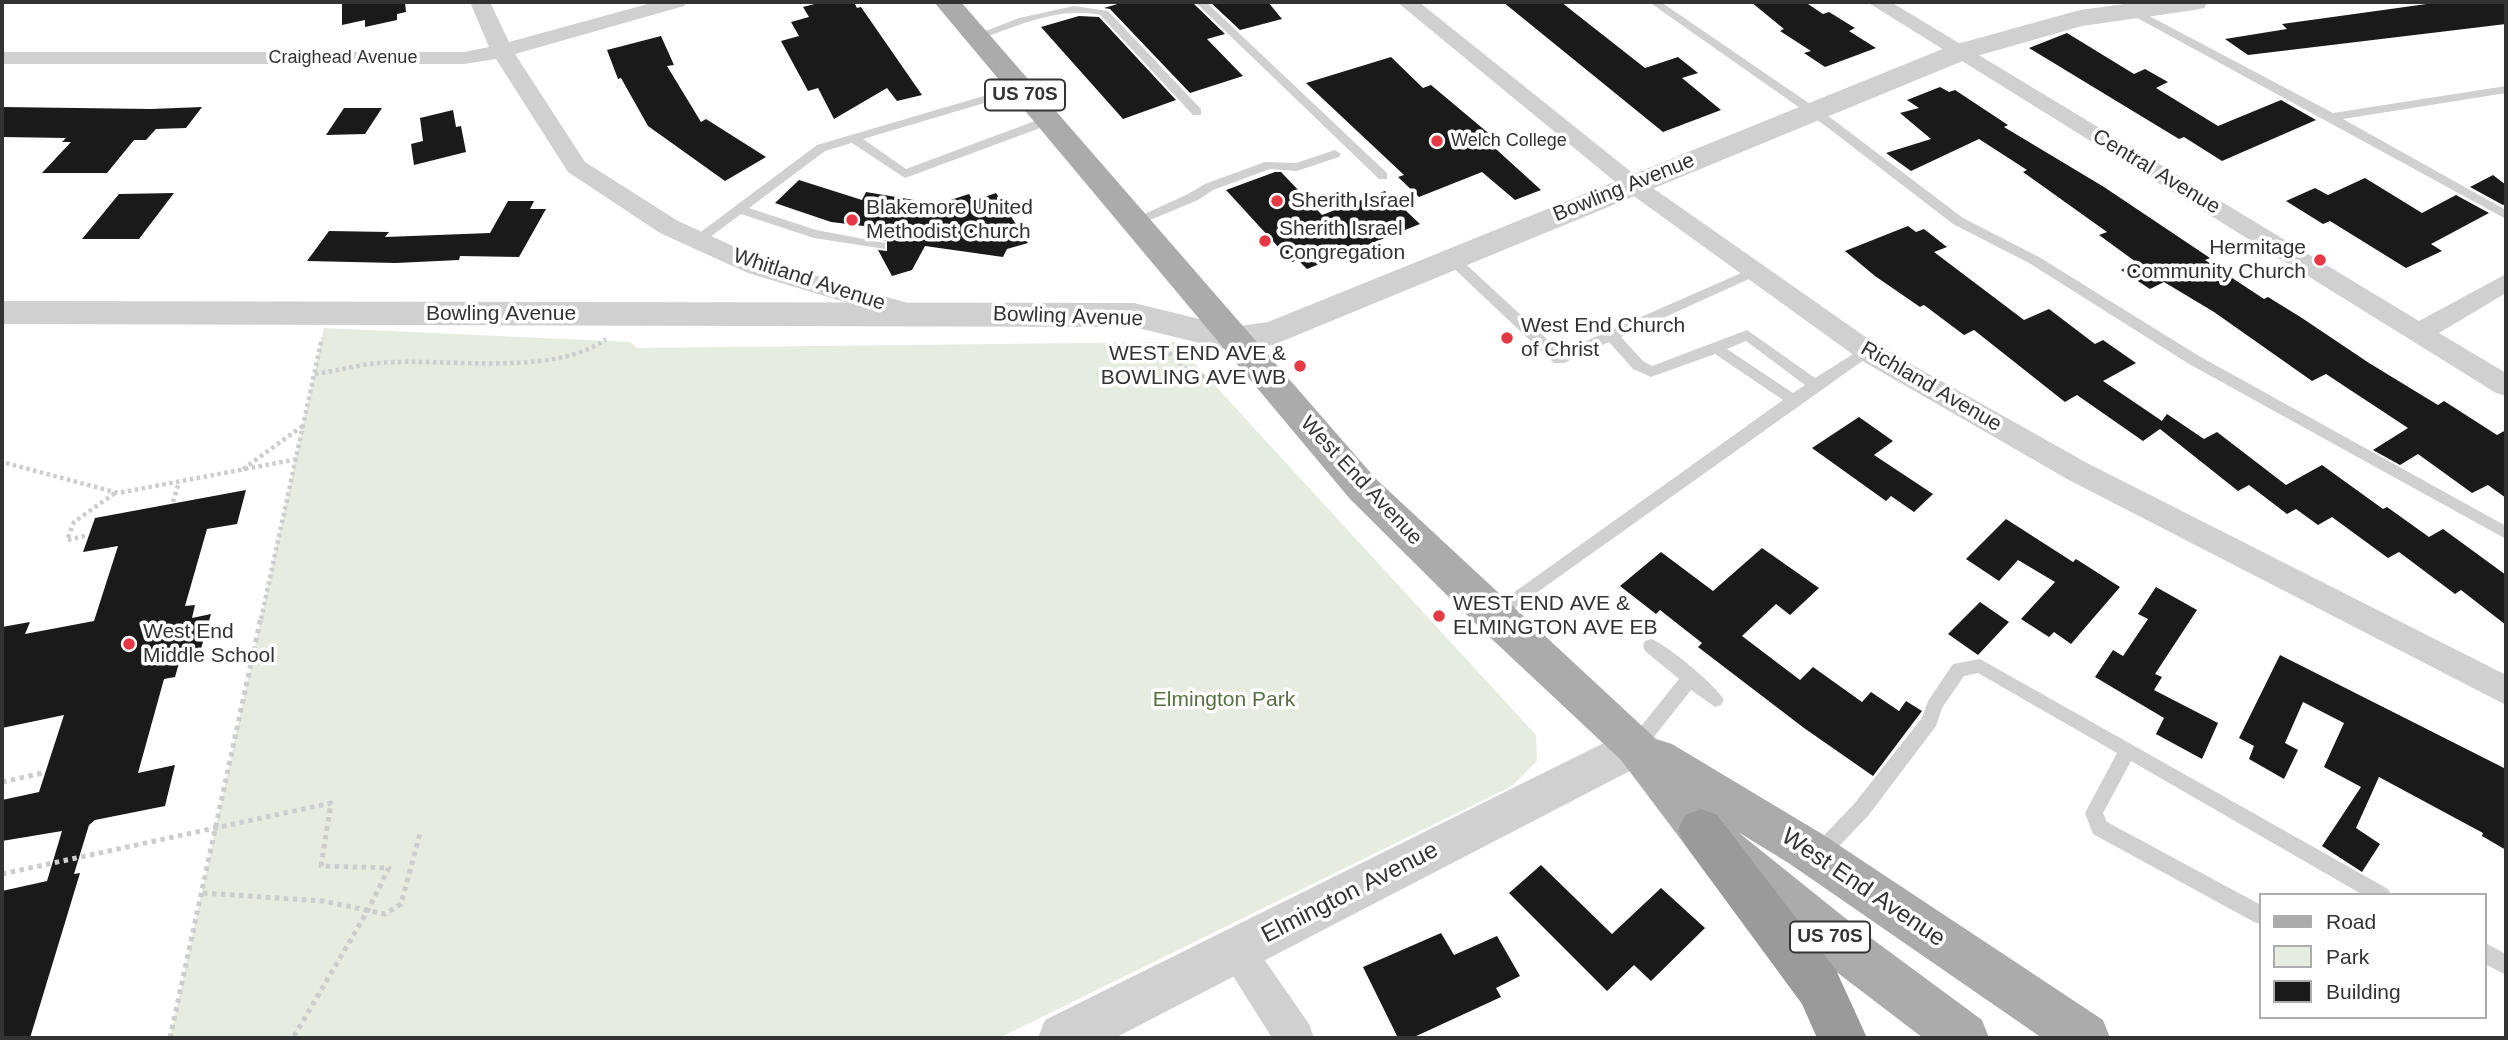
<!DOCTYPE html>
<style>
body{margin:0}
#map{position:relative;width:2508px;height:1040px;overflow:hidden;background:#fff;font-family:Arial,sans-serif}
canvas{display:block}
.frame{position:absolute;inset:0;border:4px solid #333;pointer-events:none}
.legend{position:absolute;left:2259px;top:893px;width:228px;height:126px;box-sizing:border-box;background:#fff;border:2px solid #adadad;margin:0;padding:9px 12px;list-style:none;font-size:21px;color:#333}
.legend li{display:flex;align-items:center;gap:14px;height:35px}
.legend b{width:35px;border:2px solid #adadad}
</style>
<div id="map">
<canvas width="2508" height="1040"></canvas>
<div class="frame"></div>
<ul class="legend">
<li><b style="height:9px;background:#ababab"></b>Road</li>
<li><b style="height:19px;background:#e6ecdf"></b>Park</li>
<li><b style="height:19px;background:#1a1a1a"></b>Building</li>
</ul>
</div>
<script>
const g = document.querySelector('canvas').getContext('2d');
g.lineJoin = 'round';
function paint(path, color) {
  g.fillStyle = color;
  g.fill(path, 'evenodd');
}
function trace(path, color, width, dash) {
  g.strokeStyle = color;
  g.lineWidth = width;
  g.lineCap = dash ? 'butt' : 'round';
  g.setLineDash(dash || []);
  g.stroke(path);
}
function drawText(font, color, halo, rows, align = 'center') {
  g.font = font + ' Arial,sans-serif';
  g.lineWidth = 7;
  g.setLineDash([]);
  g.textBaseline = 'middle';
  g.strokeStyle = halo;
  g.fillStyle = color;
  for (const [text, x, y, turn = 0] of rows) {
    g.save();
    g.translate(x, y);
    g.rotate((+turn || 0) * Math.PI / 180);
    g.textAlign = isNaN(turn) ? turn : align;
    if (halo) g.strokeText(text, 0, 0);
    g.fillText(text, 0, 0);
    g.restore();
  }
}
const green = new Path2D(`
 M324 328 630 342 637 348 1175 342 1536 735 1537 761 1512 786 999 1038H170Z`);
const building = new Path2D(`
 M342 2H405L406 12 397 14V20L365 27V20L342 25Z
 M822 2H854L857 8 861 7 922 95 897 101 887 88 834 119 818 88 808 91 781 41 799 36 791 22 809 17 803 7Z
 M1124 2H1192L1225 34 1207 39 1243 76 1190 93 1110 9 1104 8Z
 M1210 2H1268L1282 19 1240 30Z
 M1503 2H1561L1645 68 1678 57 1698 73 1682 78 1721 110 1663 132Z
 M1751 2H1805L1823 14 1829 12 1855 28 1849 31 1876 48 1825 67 1804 53 1811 51 1780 31 1784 29Z
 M2441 2H2506V24L2248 55 2225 39 2287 29 2282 24Z
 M1079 16 1099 17 1176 100 1123 119 1041 27Z
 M2067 33 2134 74 2145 69 2168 82 2156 88 2218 126 2281 100 2316 120 2222 161 2184 137 2179 139 2029 48Z
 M661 36 674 65 667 66 701 122 706 119 766 157 725 181 648 126 621 78 618 79 607 50Z
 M1391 57 1423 88 1431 85 1493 137 1486 140 1541 190 1515 200 1482 172 1419 197 1398 177 1404 175 1306 83Z
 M1940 87 1949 92 1955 90 2008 125 2004 127 2104 187 2210 258 2205 260 2264 299 2268 297 2302 318 2369 363 2438 405 2444 401 2497 435 2506 430V498L2488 485 2472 493 2418 454 2400 465 2373 450 2408 428 2326 374 2312 381 2214 312 2164 282 2150 289 2121 270 2136 262 2099 235 2107 232 2023 172 2027 170 1979 139 1911 171 1886 153 1931 139 1900 113 1919 108 1907 100Z
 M2 107 151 109 202 107 186 128 156 129 146 140H134L107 173H42L71 142H62L66 138 2 137Z
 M344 108H382L365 134 326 135Z
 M453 110 456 127 461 126 466 152 414 165 411 144 423 141 420 118Z
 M1275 172H1281L1322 215 1385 191 1420 224 1307 269 1298 260 1292 262 1226 190Z
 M2493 175 2506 185V203L2503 205 2470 187Z
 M2365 178 2422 213 2456 195 2489 213 2431 244 2442 251 2406 268 2330 221 2323 224 2286 201 2315 188 2328 195Z
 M799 180 862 200 866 192 938 204 969 194 973 201 996 193 1028 243 1007 249 1003 257 925 246 912 270 892 276 878 250 887 251V241L871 238 864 226 831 222 775 203Z
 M174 193 139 239H82L119 194Z
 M508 201H534L530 209H546L519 257 460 256 459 260 396 263 307 261 329 231 389 232 385 237 490 233Z
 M1908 226 1916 232 1924 229 1947 247 1934 252 2024 320 2049 309 2095 344 2103 340 2136 363 2103 381 2162 421 2167 414 2204 439 2217 432 2286 485 2322 465 2383 509 2387 507 2429 537 2443 529 2506 575V625L2461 590 2455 594 2399 552 2388 558 2332 517 2318 525 2296 509 2287 514 2249 485 2238 491 2160 429 2143 441 2077 395 2065 402 1974 330 1964 335 1924 305 1920 307 1875 276 1845 251Z
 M1859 417 1893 441 1874 455 1933 494 1914 512 1891 496 1886 501 1812 448Z
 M246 490 237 524 207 529 185 606 195 605 192 618 211 614 198 659 179 663 175 677 164 679 138 773 175 765 165 806 95 820 89 825 74 874 80 873 30 1038H2V891L47 881 62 831 2 841V800L39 792 64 715 2 728V627L30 622 25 634 94 621 118 546 83 552 95 518Z
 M2006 519 2073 562 2076 559 2120 587 2071 644 2054 632 2049 637 2021 619 2055 582 2018 560 1999 581 1966 559Z
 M1762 548 1819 588 1790 615 1776 604 1742 636 1800 680 1813 667 1862 702 1871 692 1899 711 1906 701 1922 711 1873 776 1804 728 1698 647 1702 643 1660 610 1656 614 1620 586 1661 552 1713 591Z
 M2156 587 2197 610 2155 674 2162 677 2154 690 2218 723 2202 759 2156 734 2164 718 2095 677 2113 650 2123 656 2148 619 2138 614Z
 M1980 602 2009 622 1978 655 1948 634Z
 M2280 655 2506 769V850L2482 836 2483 833 2379 777 2356 828 2380 844 2362 872 2322 846 2361 787 2324 767 2344 723 2303 702 2285 743 2298 750 2284 779 2249 759 2254 746 2239 738Z
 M1541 865 1612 934 1661 888 1705 928 1651 981 1634 965 1607 991 1509 893Z
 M1441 933 1454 955 1497 936 1520 976 1496 988 1501 997 1412 1038H1398L1363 967Z`);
const pathFar1 = new Path2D(`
 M1164 348 1194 377 1211 376
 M315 374C336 371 357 365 379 363 443 357 553 378 606 339
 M6 463 118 493 298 459
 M243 469 304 425
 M173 502 179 482
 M85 536 67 540 74 522 115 493
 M261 619 322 338`);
const path = new Path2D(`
 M2 782 43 773
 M2 874 331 803 321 866 389 868 367 912 293 1038
 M203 893 323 901 385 914 401 904 421 830
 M170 1038 261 617`);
const service = new Path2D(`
 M1195 2H1206L1387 173V179H1379Z
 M1649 2H1661L1835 121 1963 218 2039 257 2199 356 2506 526V539L2189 364 2029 263 1953 224 1827 127Z
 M1074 6 1108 11 1201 109V115H1193L1100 15C1059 6 1018 26 980 39L970 37 1019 18Z
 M2128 9H2136L2333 113 2506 86V93L2343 119 2506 210V219L2128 13Z
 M1021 85 1025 87V91L863 139 906 169 1043 118H1051V124L905 178 852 143 825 151 749 208 816 230 885 243V249L814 238 741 214 702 243 697 244 690 240 817 145Z
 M1335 150 1341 154 1339 157 1297 171 1270 169 1213 190 1198 200 1138 225 1133 226 1127 222 1188 194 1205 184 1265 162 1296 163Z
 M1452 255 1457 256 1561 352 1755 267 1760 268V274L1621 337 1643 361 1652 366 1747 330 1815 378 1863 348 1868 347 1875 352 1494 623 1488 621 1486 616 1488 611 1783 400 1715 354 1651 377 1633 369 1609 342 1564 363H1554L1447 262 1445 259ZM1746 341 1805 385 1793 393 1727 349Z
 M1651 639C1666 644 1717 686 1724 700L1721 705 1715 707 1691 690 1642 752 1636 754 1630 752 1627 746 1630 740 1679 679 1645 651 1643 646 1645 641Z
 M1980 659 2388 889 2391 895H2363L2131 761 2103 813 2107 822 2261 905V924L2254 922 2093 834 2085 813 2117 753 1978 673 1964 676 1942 708 1936 726 1868 816 1825 861 1818 864 1811 861 1809 855 1811 849 1854 804 1922 718 1928 701 1953 664Z
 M2485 943 2506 954V975L2485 964Z`);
const minor = new Path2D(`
 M470 2H490L509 42 655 2H687L684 6 515 54 585 162 678 221 766 261 924 308 928 314 924 320 915 323 748 273 660 233 568 172 496 59 464 64H2V52H464L489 47Z
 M1397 2H1419L1640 179 1877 345 2087 463 2506 675V705L2067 479 1859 359 1624 189Z
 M1867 2H1891L2419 321 2506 274V293L2439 333 2506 373V396L2496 393Z
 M1237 934 1250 939 1309 1024 1314 1038H1272L1218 952 1224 939Z`);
const tertiary = new Path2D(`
 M2139 2H2208L2204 8 2195 10 2082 26 1970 58 1273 345 1232 351 1134 327 2 324V301L1134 303 1232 327 1268 322 1950 46 2080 10Z
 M1636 727 1651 732 1658 746 1651 760 1115 1038H1038L1045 1020Z`);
const primary = new Path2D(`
 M934 2H961L1376 479 1656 739 1672 744 1822 834 2103 1020 2110 1038H2042L1790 864 1738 832 1860 930 1982 1020 1989 1038H1923L1826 964 1685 845 1621 760 1480 628 1350 499Z`);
const motorway = new Path2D(`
 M1701 809 1717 815 1836 970 1867 1038H1817L1802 1004 1685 845 1678 830 1685 815Z`);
const markers = [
 [1437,141,7,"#e63946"],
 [1277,201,7,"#e63946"],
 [852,220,7,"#e63946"],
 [1265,241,7,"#e63946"],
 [2320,260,7,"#e63946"],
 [1507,338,7,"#e63946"],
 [1300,366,7,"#e63946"],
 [1439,616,7,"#e63946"],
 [129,644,7,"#e63946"]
];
const farStreetnames = [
 ["Craighead Avenue",343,58]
];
const farPoinames = [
 ["Welch College",1451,141]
];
const shields = [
 [1025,95,80],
 [1830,937,80]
];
const shieldNames = [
 ["US 70S",1025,95],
 ["US 70S",1830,937]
];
const streetNames = [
 ["Central Avenue",2156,172,31],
 ["Bowling Avenue",1624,188,-22],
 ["Whitland Avenue",809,280,18],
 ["Bowling Avenue",501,314],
 ["Bowling Avenue",1068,317,2],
 ["Richland Avenue",1931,387,30],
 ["West End Avenue",1361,481,47]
];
const poiNames = [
 ["Sherith Israel",1291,201],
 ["Blakemore United",866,208],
 ["Methodist Church",866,232],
 ["Sherith Israel",1279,229],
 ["Congregation",1279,253],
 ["Hermitage",2306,248,"right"],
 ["Community Church",2306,272,"right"],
 ["West End Church",1521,326],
 ["of Christ",1521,350],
 ["WEST END AVE &",1286,354,"right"],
 ["BOWLING AVE WB",1286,378,"right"],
 ["WEST END AVE &",1453,604],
 ["ELMINGTON AVE EB",1453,628],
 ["West End",143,632],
 ["Middle School",143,656]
];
const parkNames = [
 ["Elmington Park",1224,700]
];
const nearStreetnames = [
 ["West End Avenue",1863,888,34],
 ["Elmington Avenue",1350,893,-27]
];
paint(green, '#e6ecdf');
paint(building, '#1a1a1a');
trace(pathFar1, '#cdcdcd', 4.5, [3.5, 3.5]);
trace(path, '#cdcdcd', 5, [4.5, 4.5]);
paint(service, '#d0d0d0');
paint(minor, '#d0d0d0');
paint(tertiary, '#d0d0d0');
paint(primary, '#ababab');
paint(motorway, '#9a9a9a');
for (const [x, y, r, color] of markers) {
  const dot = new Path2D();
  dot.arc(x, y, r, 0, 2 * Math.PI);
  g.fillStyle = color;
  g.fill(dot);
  trace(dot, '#fff', 2.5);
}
drawText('18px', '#333', '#fff', farStreetnames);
drawText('18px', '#333', '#fff', farPoinames, 'left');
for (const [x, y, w] of shields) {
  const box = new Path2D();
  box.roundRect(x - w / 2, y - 15.5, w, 31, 5);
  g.fillStyle = '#fff';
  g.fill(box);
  trace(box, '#333', 2);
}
drawText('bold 19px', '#333', null, shieldNames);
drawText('21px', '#333', '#fff', streetNames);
drawText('21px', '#333', '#fff', poiNames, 'left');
drawText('21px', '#56703f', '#fff', parkNames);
drawText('24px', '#333', '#fff', nearStreetnames);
</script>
